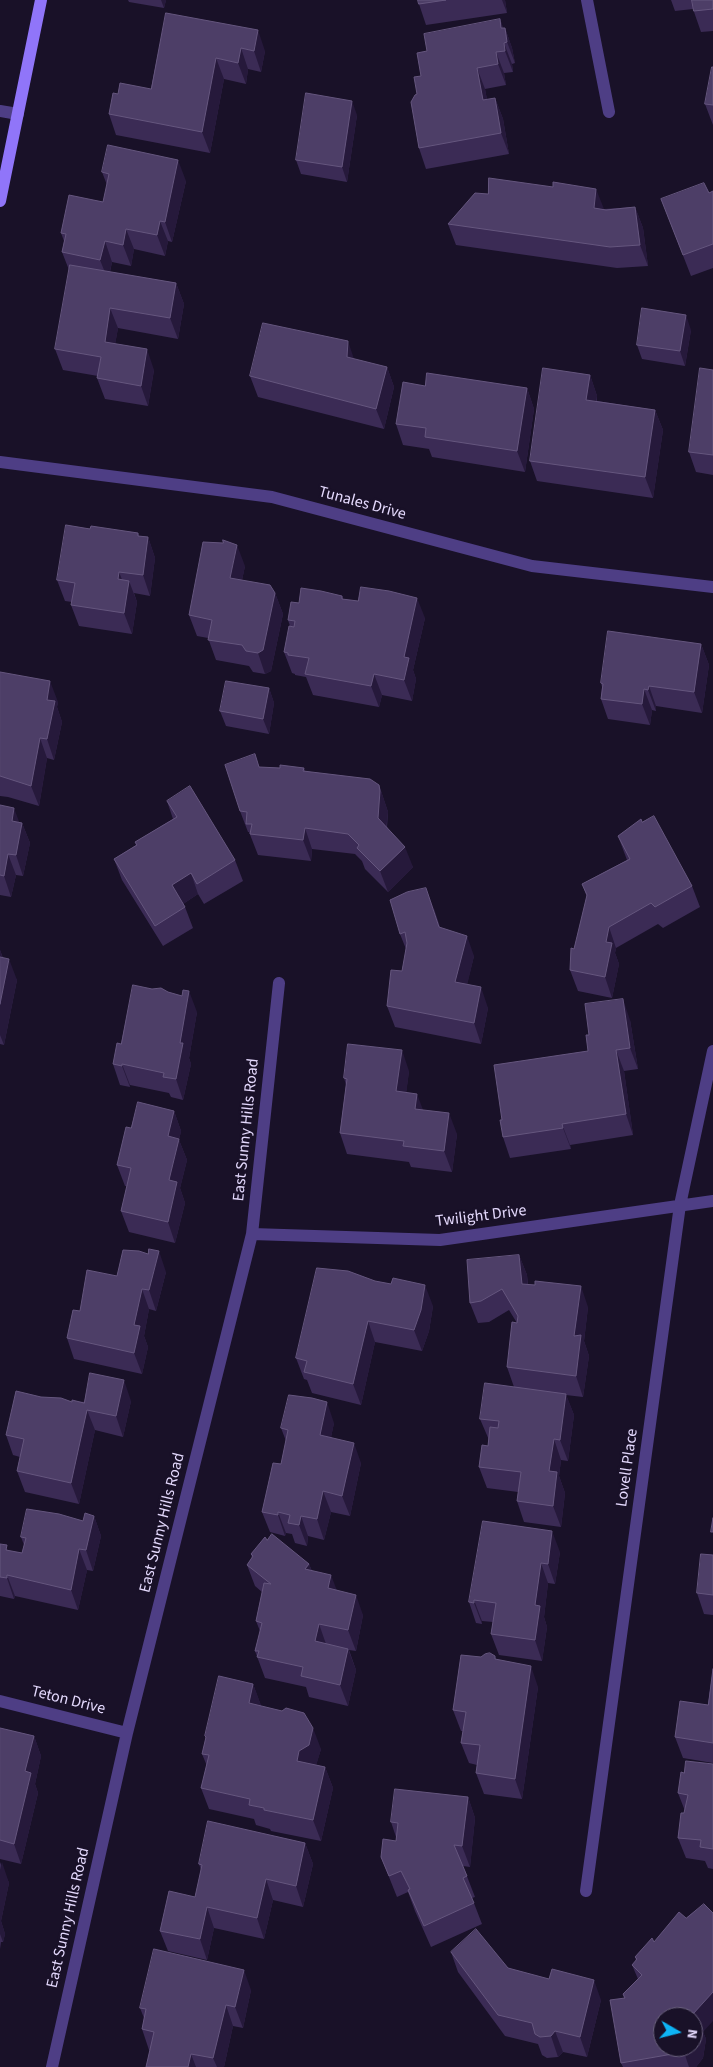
<!DOCTYPE html>
<style>
body{margin:0}
#map{position:relative;width:713px;height:2067px;overflow:hidden;background:#191128;font-family:"Source Sans 3",sans-serif}
canvas{display:block}
.north{position:absolute;left:653px;top:2007px;width:50px;height:50px;box-sizing:border-box;background:#191128;border:1px solid #6a617d;border-radius:50%;rotate:98deg;font-size:14px;font-weight:700;line-height:20px;text-align:center;color:#e4d9fd}
.north::after{content:'';display:block;margin:auto;width:18px;height:22px;background:#0eb4f5;clip-path:polygon(50% 0,100% 100%,50% 72%,0 100%)}
</style>
<div id="map">
<canvas width="713" height="2067"></canvas>
<div class="north">N</div>
</div>
<script>
const g = document.querySelector('canvas').getContext('2d');
g.lineJoin = 'round';
function trace(path, color, width, dash) {
  g.strokeStyle = color;
  g.lineWidth = width;
  g.lineCap = dash ? 'butt' : 'round';
  g.setLineDash(dash || []);
  g.stroke(path);
}
function paint(path, color) {
  g.fillStyle = color;
  g.fill(path, 'evenodd');
}
function drawText(font, color, halo, rows, align = 'center') {
  g.font = font + ' "Source Sans 3",sans-serif';
  g.lineWidth = 5;
  g.setLineDash([]);
  g.textBaseline = 'middle';
  g.strokeStyle = halo;
  g.fillStyle = color;
  for (const [text, x, y, turn = 0] of rows) {
    g.save();
    g.translate(x, y);
    g.rotate((+turn || 0) * Math.PI / 180);
    g.textAlign = isNaN(turn) ? turn : align;
    if (halo) g.strokeText(text, 0, 0);
    g.fillText(text, 0, 0);
    g.restore();
  }
}
const street = new Path2D(`
 M587 0 609 112
 M0 111 18 114
 M0 462 272 497 532 566 713 587
 M252 1234 440 1240 713 1201
 M0 1701 127 1733
 M586 1891 680 1205 713 1051
 M52 2067 127 1733 252 1234 279 983`);
const secondary = new Path2D(`
 M0 201 41 0`);
const wall = new Path2D(`
 M128 0H166L164 8 129 2Z
 M418 0H505L507 13 426 25 419 4Z
 M671 0H713V31L701 32 693 9 675 11Z
 M166 13 265 51 261 72 248 69 246 84 224 79 210 153 116 135 109 114 118 94 151 89Z
 M500 19 503 28H505L512 48 515 63 512 64 513 72 504 73 506 85 485 89 487 100 495 98 503 119 509 154 426 169 419 148 417 94 427 51Z
 M713 67V125L705 104Z
 M357 115 347 182 301 174 296 160Z
 M102 172 186 181 172 242 168 241 165 256 134 249 131 266 112 262 110 272 176 283 184 304 178 339 118 328 115 344 154 370 148 406 105 399 97 378 98 376 63 370 55 349 69 270 62 252 64 241 61 233 103 202 107 185Z
 M713 191V268L691 276 661 199 709 193Z
 M488 194 604 209 635 207 643 228 648 266 617 268 456 245 448 224Z
 M691 330 685 366 642 359 637 345Z
 M387 367 394 387 384 429 258 397 250 376Z
 M713 370V475L696 472 689 452Z
 M590 375 597 396V401L655 410 663 430 653 498 537 481 530 461Z
 M425 386 527 388 534 409 525 472 432 457 429 449 403 445 396 424Z
 M90 529 138 533 139 536 148 537 155 558 150 596 134 593 137 602 132 634 79 626 71 605 72 602 65 601 57 580Z
 M245 566 242 580 275 593 283 614 271 671 265 674 253 672 249 666 216 660 208 638 197 636 189 615Z
 M342 596 343 599 425 618 413 670 416 679 412 701 382 695 379 707 313 695 306 677 295 675V674L292 673 284 652 290 626 288 620 299 603Z
 M701 644 709 665 702 713 656 706V711L652 710 650 725 608 719 601 699 602 687 601 683Z
 M0 672 58 702 57 707 62 722 54 760 47 758 39 806 8 797 0 796Z
 M269 688 274 703 269 734 226 726 220 711Z
 M260 767 280 768H304L305 771 379 785 388 812 387 827 413 867 388 892 365 869 362 861 355 854 312 849 311 861 258 855 249 832H248L240 811Z
 M167 801 235 860 243 881 204 904 198 894 183 904 185 907 193 928 163 946 122 880 114 859 136 845 135 842 173 819Z
 M0 805 19 822 22 823 30 843 23 876 16 875 11 897 0 895Z
 M642 822 692 886 700 907 663 928 658 924 616 948 615 953 619 964 612 998 578 991 570 970 574 949 587 897 582 884 627 860 618 836Z
 M434 909 440 927 474 956 467 984 488 1008 481 1044 395 1027 387 1006 402 971 406 949 400 934Z
 M0 950 3 958 17 980 4 1045 0 1044Z
 M197 1012 189 1058 191 1064 183 1100 171 1097 169 1093 130 1085V1087L120 1085 113 1064 121 1044Z
 M630 1020 638 1069 624 1071 633 1135 570 1145 571 1149 510 1158 503 1137 502 1120 588 1051 589 1035Z
 M409 1071 406 1093 423 1110 457 1134 452 1172 411 1167 409 1162 347 1154 340 1133 346 1085 344 1078Z
 M174 1111 181 1131 179 1140 187 1160 180 1188 185 1203 175 1243 129 1232 121 1211 127 1186H125L117 1165 131 1128Z
 M519 1255 527 1275 528 1285 588 1307 584 1341 589 1356 583 1397 566 1395 574 1415 568 1461 561 1460 559 1476 565 1493 561 1527 524 1522 517 1501 518 1492 487 1488 479 1467 488 1446 489 1440 480 1419 514 1387 507 1367 517 1323 509 1310 489 1322 478 1323 470 1303Z
 M317 1268 433 1306 429 1331 422 1351 375 1342 361 1405 312 1393 307 1380 304 1379 296 1358Z
 M166 1272 156 1311 149 1309 144 1336 148 1347 142 1374 74 1359 67 1338 80 1311 117 1276Z
 M41 1397 72 1402 131 1401 123 1437 95 1430 79 1504 25 1492 17 1471 20 1457 13 1455 6 1435Z
 M334 1423 331 1437 361 1463 350 1516 331 1512 324 1540 308 1536 307 1546 295 1543 292 1534 286 1533 285 1536 270 1532 262 1512 281 1464 286 1441 281 1428Z
 M94 1516 101 1536 93 1571 87 1570 78 1610 15 1596 14 1599 0 1596V1544L9 1551 22 1553 24 1545 21 1537 83 1521Z
 M267 1540 309 1564 312 1571 337 1590 363 1615 356 1651 349 1650 356 1670 348 1706 309 1697 306 1687 265 1678 255 1651 260 1631 256 1621 262 1592 255 1586 247 1565 252 1558 251 1554Z
 M560 1552 555 1584 548 1583 544 1617 547 1627 542 1661 499 1655 491 1634 493 1622 482 1621V1624L476 1623 469 1602Z
 M713 1555V1615L704 1614 697 1593Z
 M495 1656 496 1660 538 1687 522 1799 484 1794 476 1773 477 1765 469 1763 461 1743 463 1731H461L453 1710 481 1657Z
 M713 1669V1763L683 1758 675 1737 708 1705Z
 M253 1684 261 1706 321 1749 316 1765 325 1767 333 1788 321 1841 271 1831 270 1829 256 1825 254 1819 209 1809 201 1788 207 1766 202 1754 206 1739 205 1736Z
 M0 1728 34 1736 41 1756 35 1784 38 1793 21 1864 0 1859Z
 M713 1764V1869L708 1868 705 1861 686 1858 678 1838 685 1811 678 1793 684 1773Z
 M468 1797 475 1818 470 1867 463 1866 475 1897 472 1898 482 1924 431 1947 415 1911 408 1892 397 1897 381 1857 396 1841V1837L391 1822Z
 M305 1843 313 1864 303 1907 273 1900 264 1939 214 1928 207 1960 168 1951 160 1931 195 1897 201 1870 199 1864Z
 M0 1862 9 1883 1 1921 5 1934 3 1942H1L0 1949Z
 M451 1952 508 1968 601 2000 587 2057 563 2052 558 2057 547 2058 542 2055 538 2044 505 2036 458 1972Z
 M635 1957 703 2032 706 2039 703 2058 696 2067H623L621 2063 624 1998 623 1994 638 1979 632 1965 636 1961Z
 M251 1990 243 2028 233 2026 224 2067H146L150 2050H149L142 2029 144 2018 140 2008Z`);
const shadedWall = new Path2D(`
 M161 0H166L164 8Z
 M502 0H505L507 13Z
 M500 19 507 38 505 28 512 48 515 63 507 42 501 28Z
 M258 30 265 51 261 72 254 51Z
 M504 43 512 64 513 72 505 51Z
 M241 48 248 69 246 84 238 63Z
 M496 52 504 73 506 85 498 64Z
 M216 58 224 79 210 153 202 132Z
 M477 68 485 89 491 121 483 100Z
 M495 98 503 119 509 154 501 133Z
 M352 101 357 115 347 182 342 167Z
 M178 160 186 181 172 242 165 222Z
 M596 189 604 209 594 208Z
 M635 207 643 228 648 266 640 245Z
 M160 221 168 241 165 256 157 235Z
 M126 229 134 249 131 266 123 245Z
 M105 241 112 262 108 280 100 260Z
 M176 283 184 304 178 339 170 318Z
 M110 308 118 328 112 363 105 342Z
 M686 315 691 330 685 366 680 351Z
 M348 341 355 362 347 357Z
 M147 349 154 370 148 406 141 386Z
 M387 367 394 387 384 429 376 409Z
 M590 375 597 396 594 421 586 400Z
 M527 388 534 409 525 472 517 451Z
 M655 410 663 430 653 498 645 477Z
 M138 533 146 553 148 537 155 558 150 596 143 575Z
 M237 545 245 566 238 599 230 578Z
 M119 572 127 592 118 579Z
 M129 581 137 602 132 634 124 613Z
 M275 593 283 614 271 671 265 674 258 653Z
 M417 598 425 618 413 670 416 679 412 701 404 680V657Z
 M701 644 709 665 702 713 694 692Z
 M374 674 382 695 379 707 371 686Z
 M50 681 58 702 57 707 62 722 54 760 47 739V700Z
 M649 686 656 706V711L648 690Z
 M269 688 274 703 269 734 263 719Z
 M644 689 652 710 650 725 642 704Z
 M40 738 47 758 39 806 31 786Z
 M379 785 388 812 385 839 378 818Z
 M14 808 21 827 22 823 30 843 23 876 16 855 12 821Z
 M305 828 312 849 311 861 303 840Z
 M405 847 413 867 388 892 380 871Z
 M8 854 16 875 11 897 4 876Z
 M191 873 198 894 180 906 172 885Z
 M426 888 434 909 446 948Z
 M609 927 616 948 615 953 619 964 612 998 605 977 606 942Z
 M467 936 474 956 463 1003 455 982Z
 M0 950 4 962 0 974Z
 M9 959 17 980 4 1045 0 1035V1004Z
 M481 987 488 1008 481 1044 474 1023Z
 M189 991 197 1012 189 1058 191 1064 183 1100 176 1079 180 1043Z
 M623 999 630 1020 638 1069 630 1048Z
 M402 1050 409 1071 404 1112 396 1091Z
 M616 1050 624 1071 633 1135 626 1114Z
 M122 1064 130 1085V1087L122 1066Z
 M417 1094 425 1115 415 1109Z
 M174 1111 181 1131 179 1140 187 1160 180 1188 185 1203 175 1243 168 1222 169 1180 168 1136Z
 M449 1113 457 1134 452 1172 444 1151Z
 M562 1124 570 1145 571 1149 563 1128Z
 M159 1251 166 1272 156 1311 149 1290Z
 M519 1255 527 1275 529 1305 522 1284Z
 M425 1285 433 1306 429 1331 422 1351 414 1330Z
 M581 1286 588 1307 584 1341 589 1356 583 1397 576 1376 574 1336Z
 M142 1289 149 1309 144 1336 148 1347 142 1374 134 1353V1325Z
 M368 1321 375 1342 361 1405 353 1384Z
 M124 1380 131 1401 123 1437 116 1416Z
 M566 1394 574 1415 568 1461 560 1440Z
 M327 1402 334 1423 327 1456 320 1435Z
 M87 1410 95 1430 79 1504 71 1483Z
 M554 1439 561 1460 559 1476 565 1493 561 1527 553 1506 549 1471Z
 M354 1443 361 1463 350 1516 342 1496Z
 M323 1491 331 1512 324 1540 317 1519Z
 M278 1512 286 1533 285 1536 278 1515Z
 M94 1516 101 1536 93 1571 86 1550Z
 M301 1516 308 1536 307 1546 299 1525Z
 M552 1531 560 1552 555 1584 548 1564Z
 M79 1549 87 1570 78 1610 71 1590Z
 M541 1563 548 1583 544 1617 547 1627 542 1661 535 1640V1605Z
 M309 1564 317 1585 305 1569Z
 M7 1575 15 1596 14 1599 7 1578Z
 M331 1575 339 1596 328 1588Z
 M356 1595 363 1615 356 1651 348 1630Z
 M474 1600 482 1621V1624L474 1603Z
 M319 1624 326 1644 315 1641Z
 M348 1649 356 1670 348 1706 340 1685Z
 M531 1666 538 1687 522 1799 515 1779Z
 M253 1684 261 1705 257 1724 249 1703Z
 M313 1728 321 1749 316 1766 297 1761 299 1751Z
 M34 1736 41 1756 35 1784 38 1793 21 1864 14 1844 25 1771Z
 M325 1767 333 1788 321 1841 313 1820Z
 M468 1797 475 1818 470 1867 462 1846Z
 M305 1843 313 1864 303 1907 296 1886Z
 M2 1862 9 1883 1 1921 5 1934 3 1942 0 1934V1870Z
 M266 1879 273 1900 264 1939 257 1918Z
 M207 1907 214 1928 207 1960 200 1939Z
 M244 1970 251 1990 243 2028 235 2007Z
 M594 1980 601 2000 587 2057 580 2037Z
 M713 1992V2021L703 2032 706 2039 703 2058 696 2067H689L684 2052 687 2047H693V2014Z
 M226 2005 233 2026 224 2067H217L213 2058Z
 M555 2031 563 2052 558 2057 551 2036Z
 M191 2054 196 2067H188Z`);
const building = new Path2D(`
 M418 0H446L419 4Z
 M692 0H713V9L694 11Z
 M166 13 258 30 254 51 241 48 238 63 216 58 202 132 109 114 113 93 118 94 120 83 151 89Z
 M500 19 501 28H505L507 42 504 43 505 51 496 52 498 64 477 68 483 100 495 98 501 133 419 148 411 102 415 95 417 94 414 77 421 76 417 53 427 51 424 34Z
 M712 67H713V105L705 104Z
 M306 93 352 101 342 167 296 160Z
 M108 145 178 160 165 222 160 221 157 235 126 229 123 245 105 241 100 260 62 252 66 234 61 233 69 195 103 202 109 174 102 172Z
 M489 178 553 187V182L596 189 594 208 606 210 635 207 640 245 610 247 448 224 475 193 488 194Z
 M704 183 709 193 713 191V244L683 255 661 199Z
 M70 265 176 283 170 318 110 308 105 342 147 349 141 386 97 378 101 357 55 349Z
 M642 308 686 315 680 351 637 345Z
 M263 323 348 341 347 357 387 367 376 409 250 376Z
 M543 368 590 375 586 400 655 410 645 477 530 461Z
 M700 368 713 370V455L689 452Z
 M427 373 527 388 517 451 425 437 426 428 396 424 403 382 425 386Z
 M66 525 90 529 91 526 138 533V536L148 537 143 575 119 572 118 579 129 581 124 613 71 605 75 583 57 580Z
 M223 540 237 545 230 578 270 585 275 593 263 650 258 653 246 651 242 645 208 640 212 620 189 615 203 542 223 543Z
 M361 587 389 591 417 598 404 657 409 658 404 680 374 674 371 686 305 674 309 658 288 655V653L284 652 289 626 294 627 295 621 288 620 291 602 299 603 301 588 321 591 342 596V599L358 601Z
 M608 631 701 644 694 692 649 686 648 690 644 689 642 704 601 699 603 684 601 683Z
 M0 672 50 681 47 700 55 701 47 739 40 738 31 786 0 776Z
 M226 681 269 688 263 719 220 711Z
 M255 754 259 767 280 768V765L304 768 303 771 370 779 379 785 380 791 378 818 405 847 380 871 357 848 359 845 348 834 305 828 303 840 250 834 252 824H246L247 812 240 811 225 765Z
 M190 786 235 860 197 884 191 873 172 885 185 907 155 926 114 859 137 845 135 842 177 817 167 801Z
 M0 805 14 808 12 821 22 823 16 855 8 854 4 876 0 875Z
 M654 816 692 886 655 907 651 903 609 927 606 942 612 943 605 977 570 970 571 948 574 949 587 895 582 884 630 859 618 836 641 819 642 822Z
 M426 888 439 927 467 936 455 982 481 987 474 1023 387 1006 391 970 402 971 407 943 405 932 400 934 390 900 407 892Z
 M0 957 9 959 0 1004Z
 M133 985 152 989 161 988 168 992 182 996 183 990 189 991 180 1043H183L176 1079 163 1077 164 1073 122 1064V1066L113 1064 117 1043 121 1044Z
 M623 999 630 1048 616 1050 626 1114 562 1124 563 1128 503 1137 500 1120H502L494 1065 588 1051 586 1035H589L585 1004Z
 M348 1044 402 1050 396 1091 417 1094 415 1109 449 1113 444 1151 403 1146 404 1141 340 1133 347 1079 344 1078Z
 M138 1102 174 1111 168 1136 179 1139 169 1180 177 1182 168 1222 121 1211 131 1168 117 1165 126 1127 131 1128Z
 M149 1249 159 1251 149 1290 142 1289 134 1325 140 1326 134 1353 67 1338 73 1310 80 1311 87 1270 117 1276 123 1250 139 1251 148 1254Z
 M519 1255 522 1284 535 1285V1281L581 1286 574 1336 581 1335 576 1376 507 1367 512 1322 517 1323 518 1316 502 1289 481 1301 470 1303 467 1260Z
 M317 1268 348 1271 375 1281 391 1284 393 1278 425 1285 421 1310 414 1330 368 1321 353 1384 304 1372 307 1361 296 1358Z
 M90 1373 124 1380 116 1416 87 1410 71 1483 17 1471 24 1439 6 1435 16 1391 41 1397 61 1398 72 1402V1400L84 1403Z
 M485 1383 566 1394 560 1440 554 1439 549 1471 557 1472 553 1506 517 1501 521 1472 479 1467 482 1445 488 1446 490 1427 498 1428 499 1421 480 1419Z
 M289 1395 312 1398 327 1402 320 1435 354 1443 342 1496 323 1491 317 1519 301 1516 299 1525 288 1523 290 1515 278 1512V1515L262 1512 273 1463 281 1464 288 1430 281 1428Z
 M27 1509 59 1514 83 1521 85 1513 94 1516 86 1550 79 1549 71 1590 7 1575V1578L0 1577V1544L7 1545 6 1550 22 1553 26 1538 21 1537Z
 M713 1518V1532H711Z
 M483 1521 552 1531 548 1564 541 1563 535 1605 540 1606 535 1640 491 1634 496 1603 474 1600V1603L469 1602Z
 M272 1534 309 1564 305 1569 331 1575 328 1588 356 1595 348 1630 319 1624 315 1641 348 1649 340 1685 301 1676 303 1667 257 1657 259 1651H255L262 1623 256 1621 264 1583 271 1584 247 1565 253 1556 251 1554 265 1537 267 1540Z
 M701 1554 713 1555V1595L697 1593Z
 M490 1653 495 1656V1659L531 1666 515 1779 476 1773 480 1745 461 1743 466 1712 453 1710 461 1655 481 1657 485 1654Z
 M713 1669V1743L675 1737 680 1701 708 1705Z
 M219 1676 253 1684 249 1703 282 1711 286 1708 304 1713 313 1728 309 1745 299 1751 297 1761 325 1767 313 1820 264 1810V1808L249 1805 250 1799 201 1788 209 1755 202 1754 206 1737 205 1736Z
 M0 1728 34 1736 25 1771 31 1773 14 1844 0 1840Z
 M686 1761 713 1764V1849L700 1847 701 1840 678 1838 681 1813H684L688 1795 678 1793 681 1772 684 1773Z
 M395 1789 468 1797 462 1846 454 1845 467 1876 463 1878 474 1903 424 1926 408 1890 410 1889 401 1871 389 1876 381 1857 383 1839 396 1841 398 1823 391 1822Z
 M208 1821 305 1843 296 1886 266 1879 257 1918 207 1907 200 1939 160 1931 169 1891 195 1897 202 1865 199 1864Z
 M704 1904 713 1913V1992L693 2014 698 2018 696 2037 693 2040V2017H663V2047H687L684 2052 621 2063 610 2000 625 1998 623 1994 642 1975 632 1965 637 1959 635 1957 652 1938 654 1942 679 1912 686 1918Z
 M476 1929 508 1968 549 1979 552 1969 594 1980 580 2037 555 2031 551 2036 540 2037 535 2034 532 2023 498 2015 451 1952Z
 M154 1949 244 1970 235 2007 226 2005 213 2058 191 2054 188 2067H146L154 2032 142 2029 146 2009 140 2008Z`);
const streetNames = [
 ["Tunales Drive",362,504,15],
 ["East Sunny Hills Road",247,1130,-84],
 ["Twilight Drive",481,1217,-7],
 ["Lovell Place",628,1468,-82],
 ["East Sunny Hills Road",163,1523,-76],
 ["Teton Drive",68,1701,14],
 ["East Sunny Hills Road",69,1918,-77]
];
trace(street, '#4e3e85', 12);
trace(secondary, '#9075f9', 12);
paint(wall, '#3b2b55');
paint(shadedWall, '#26193b');
paint(building, '#4d3e67');
trace(building, '#65567e', 1);
drawText('16px', '#e4d9fd', '#191128', streetNames);
</script>
